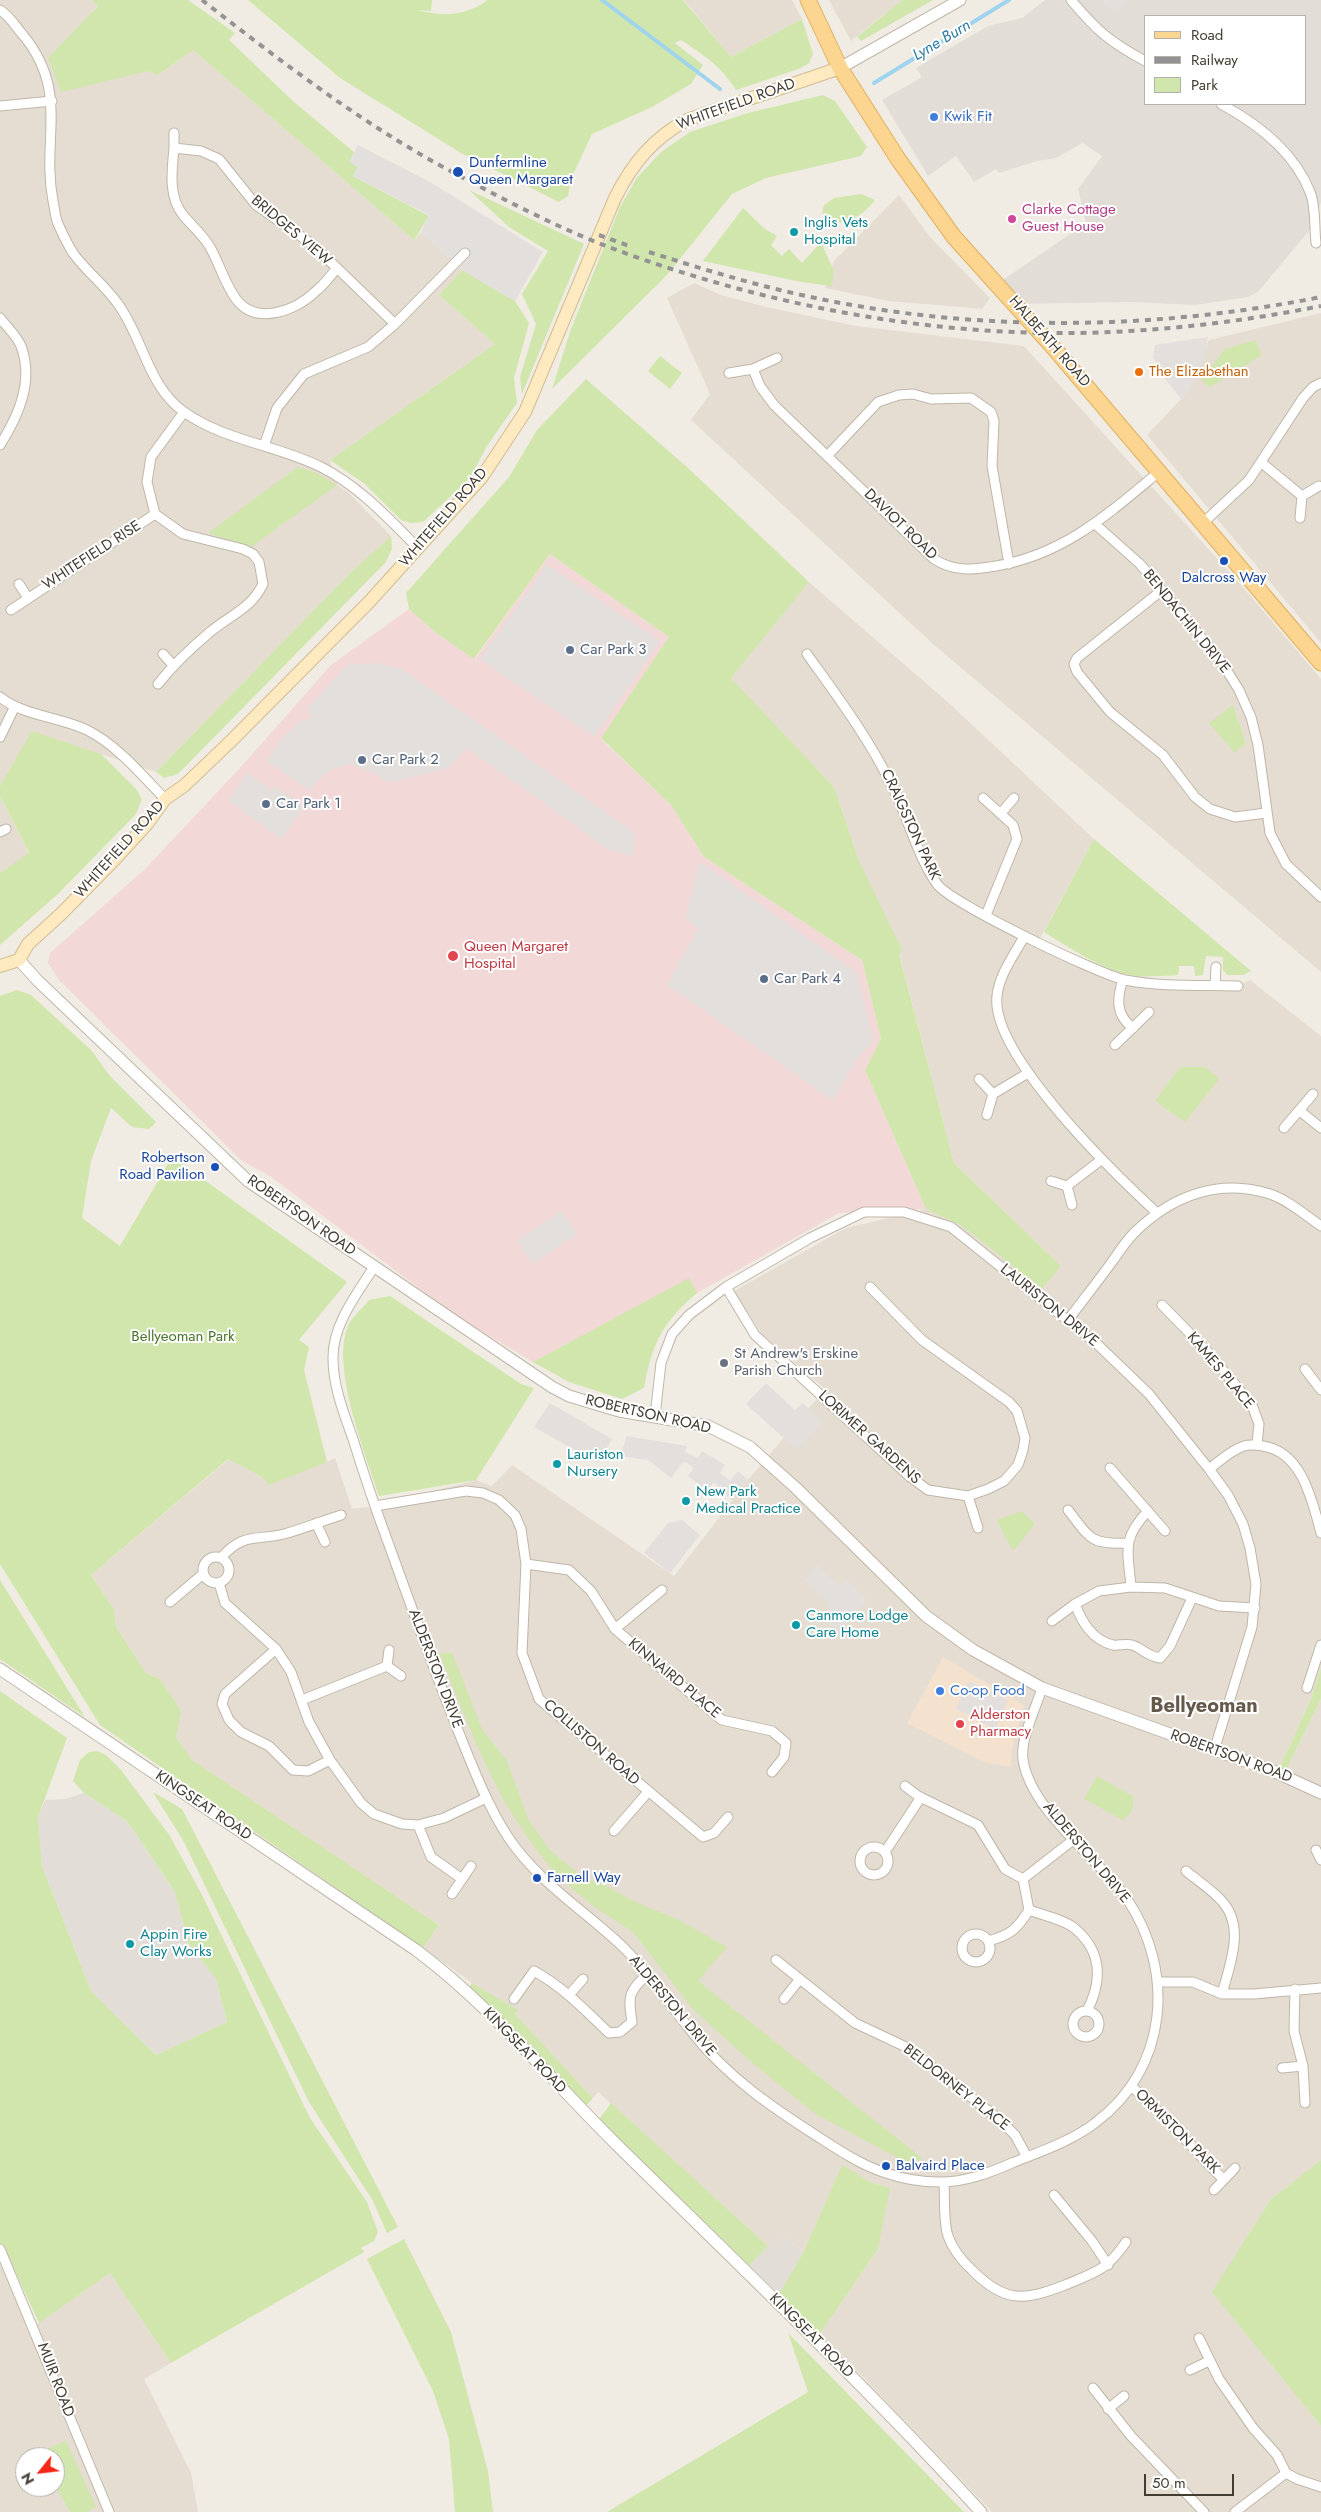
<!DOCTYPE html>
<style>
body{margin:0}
#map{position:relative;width:1321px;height:2512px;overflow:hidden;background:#f1ece3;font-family:Jost,sans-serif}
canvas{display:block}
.legend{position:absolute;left:1144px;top:15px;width:162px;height:90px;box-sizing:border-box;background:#fff;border:1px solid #b4b1ad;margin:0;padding:6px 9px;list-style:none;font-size:15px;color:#433c33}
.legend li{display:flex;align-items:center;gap:10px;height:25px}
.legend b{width:25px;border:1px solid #b4b1ad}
.north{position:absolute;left:15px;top:2447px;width:50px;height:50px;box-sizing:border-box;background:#fff;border:1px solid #b4b1ad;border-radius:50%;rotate:241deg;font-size:14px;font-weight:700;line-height:20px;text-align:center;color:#433c33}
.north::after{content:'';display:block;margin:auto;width:18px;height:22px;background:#f62515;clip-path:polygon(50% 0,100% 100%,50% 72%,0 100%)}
.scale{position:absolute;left:1144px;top:2474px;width:90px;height:22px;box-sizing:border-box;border:2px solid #433c33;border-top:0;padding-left:6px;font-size:15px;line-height:18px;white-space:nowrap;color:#433c33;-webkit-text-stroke:4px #fff;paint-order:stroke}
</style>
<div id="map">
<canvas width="1321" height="2512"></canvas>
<ul class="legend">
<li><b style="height:6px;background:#fcd591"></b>Road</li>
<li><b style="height:6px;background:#939393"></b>Railway</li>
<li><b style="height:14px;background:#d0e6ac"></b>Park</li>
</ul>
<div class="north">N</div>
<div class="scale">50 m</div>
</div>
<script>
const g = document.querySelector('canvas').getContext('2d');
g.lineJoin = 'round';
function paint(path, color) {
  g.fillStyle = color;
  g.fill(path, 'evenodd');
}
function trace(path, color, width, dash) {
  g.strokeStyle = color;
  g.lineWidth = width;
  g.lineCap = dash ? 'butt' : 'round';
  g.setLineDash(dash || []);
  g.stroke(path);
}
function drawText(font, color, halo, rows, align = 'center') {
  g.font = font + ' Jost,sans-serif';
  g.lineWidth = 4;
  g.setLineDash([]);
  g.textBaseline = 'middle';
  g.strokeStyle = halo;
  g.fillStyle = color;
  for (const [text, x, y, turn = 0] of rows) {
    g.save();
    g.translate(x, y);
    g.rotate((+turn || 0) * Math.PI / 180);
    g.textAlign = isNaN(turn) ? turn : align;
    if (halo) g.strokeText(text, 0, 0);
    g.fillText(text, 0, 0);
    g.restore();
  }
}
const residential = new Path2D(`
 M0 0H92L98 5 89 16 158 75 193 50 414 240 421 232 450 258 462 270 439 295 495 344 330 460 337 485 349 493 391 536 349 574 156 772 33 732 0 786Z
 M684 0H792L802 19 731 57Z
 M829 0H902L851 41Z
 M899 195 931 238 990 298 982 309 889 301 825 288 834 261Z
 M694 283 721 295 762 306 856 326 1024 346 1241 585 1321 679V972L933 644 691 420 710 394 667 298Z
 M1321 313V643L1147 435 1182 398 1209 340Z
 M809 582 950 704 1094 839 1038 942 1123 979 1238 986 1250 980 1321 1036V1668L1311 1699 1280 1767 1286 1770 1321 1699V2160L1271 2199 1213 2292 1321 2426V2512H992L862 2376 819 2335 878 2249 889 2188 870 2182 842 2166 804 2251 779 2234 768 2246 598 2092 593 2098 515 2014 517 2010 472 1983 423 1948 439 1925 192 1760 176 1737 160 1679 146 1673 116 1627 114 1609 91 1575 229 1459 262 1477 327 1462 335 1458 352 1509 375 1506 476 1480 492 1486 512 1465 674 1576 748 1480 825 1389 762 1334 734 1291 846 1228 926 1209 962 1226 1041 1288 1061 1266 954 1163 899 953 859 861 834 787 730 678Z
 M0 796 29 854 0 873Z
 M0 2264 30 2329 110 2273 171 2363 144 2379 191 2473 198 2512H0ZM25 2457H55V2487H25Z`);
const commercial = new Path2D(`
 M943 1657 1024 1705 1012 1749 1010 1767 984 1762 907 1723Z`);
const industrial = new Path2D(`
 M1045 0H1321V202L1313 226 1258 292 1248 297 1196 305 1129 302 1016 304 997 284 1086 223 1078 189 1102 156 1083 143 1056 158 1037 161 999 173 996 169 974 182 956 156 928 176 882 100 922 77 916 68 988 26 1022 18ZM1145 16H1305V104H1145Z
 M84 1793 125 1820 134 1831 175 1892 188 1943 216 1979 227 2022 156 2055 91 1991 42 1866 38 1817 45 1800 65 1799Z
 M779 2234 804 2251 779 2294 749 2266Z`);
const medical = new Path2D(`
 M550 554 669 637 601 739 671 805 704 857 862 960 881 1039 865 1070 926 1209 839 1213 697 1293 689 1279 533 1362 456 1316 270 1176 242 1161 59 980 48 963 50 953 144 870 239 769 331 665 409 609 435 632 475 659Z`);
const green = new Path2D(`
 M92 0H188L235 33 229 40 294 102 354 152 350 162 358 167 353 176 429 216 414 240 193 50 158 75 148 71 61 92 48 58 98 6Z
 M248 0H432L431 11 417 10C443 17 466 16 488 0H683L731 57 802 19 813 54 809 63 801 68 736 90C719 64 706 57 681 40L675 43 703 65 691 84 652 107 592 134 571 179 568 196 559 202 461 153 340 78Z
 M902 0H933L861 41 857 37Z
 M823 95 835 101 867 147 861 156 766 178 732 194 667 275 552 389 571 329 620 207 636 179 661 152 690 132 748 113Z
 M469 190 584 244 522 394 520 377 536 324 522 294 548 251 509 227Z
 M861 194 875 200C863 215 844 229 825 220L822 213 824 205 834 198Z
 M743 208 765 229 777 236 771 245 782 256 789 249 802 263 821 242 834 271 832 286 801 282 703 261Z
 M462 270 515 301 529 323 514 378 517 403 487 446 470 478 423 522 411 523 401 520 365 484 330 460 495 344 439 295Z
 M1255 340 1262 355 1210 387 1201 380 1225 349Z
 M660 356 682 373 670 389 648 371Z
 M586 379 688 468 809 582 731 678 834 787 859 861 902 950 899 954 954 1163 1061 1266 1042 1289 962 1226 926 1209 865 1070 881 1039 862 960 704 857 671 805 601 738 669 637 550 554 474 659 435 632 409 609 406 593 509 477 537 430Z
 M298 467 317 473 337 485 251 547 208 533Z
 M391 536 392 549 385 563 178 774 164 778 156 772 349 574Z
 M1233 705 1246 744 1234 752 1209 723Z
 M32 731 101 754 136 789 142 799 136 814 59 893 0 945V873L29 853 0 796V786Z
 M1094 839 1251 971 1243 975H1227L1223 970V957L1206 956 1203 975 1195 976 1194 966H1179L1178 975C1164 976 1149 977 1135 976 1106 972 1068 947 1044 932Z
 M17 990 31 995 91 1050 110 1076 156 1122 149 1129 132 1127 111 1108 91 1161 82 1218 120 1246 172 1157 347 1282 299 1340 309 1347 304 1370 327 1462 269 1485 262 1477 228 1459 91 1575 114 1609 116 1627 146 1673 160 1679 181 1711 176 1737 192 1760 439 1925 423 1948 100 1725 0 1564V996Z
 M1180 1067H1205L1219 1079 1185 1122 1155 1101Z
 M689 1278 697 1293C662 1322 652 1345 644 1388L622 1399 569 1382 533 1362Z
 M390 1296 521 1384 534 1388 476 1480 379 1496C366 1455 329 1364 349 1324 353 1316 363 1308 369 1300Z
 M1022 1511 1035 1524 1013 1551 997 1520Z
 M0 1580 85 1717 0 1659Z
 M439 1653H452L482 1729 507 1761 528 1819 550 1850 585 1879 599 1882 631 1900 679 1920 727 1947 698 1981 922 2158 911 2165 814 2113 749 2060 692 2008 633 1932 596 1908 557 1876 530 1841 505 1803 477 1746Z
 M1321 1668V1699L1286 1770 1280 1767 1311 1699Z
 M0 1691 67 1738 38 1817 42 1866 91 1991 156 2055 227 2022 216 1979 188 1943 175 1892 134 1831 125 1820 84 1793 73 1781 80 1760 89 1752 97 1751 106 1755 121 1770 170 1836 201 1893 310 2118 367 2202 378 2232 374 2241 361 2248 364 2252 171 2363 110 2273 39 2323 5 2249 2 2252 0 2249Z
 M1097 1776 1134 1797 1132 1811 1123 1820 1084 1799Z
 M153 1792 182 1809 398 2227 387 2233 373 2201 309 2102 184 1842Z
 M472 1983 518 2010 515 2014 593 2098 585 2107 469 1987Z
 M611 2103 768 2246 749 2266 598 2121Z
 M1321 2160V2426L1212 2292 1271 2199Z
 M842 2165 870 2182 890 2188 878 2249 819 2335 779 2294 804 2251Z
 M404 2239 451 2332 488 2471 493 2512H455L449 2439 433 2391 367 2259Z
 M788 2333 964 2512H607L808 2392Z
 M66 2441 96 2507 87 2512H70L55 2484V2457H40L38 2452Z`);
const parking = new Path2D(`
 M1102 0H1129L1116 14Z
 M358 145 430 182 543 252 515 301 462 270 421 232 429 215 353 176 358 167 349 162Z
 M1208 337 1201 370 1182 400 1161 374 1162 371 1153 358 1155 345Z
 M547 565 660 641 594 737 480 659Z
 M371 663 400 668 635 833 633 856 608 849 467 748 448 768 388 783 374 773 349 763 327 772 309 790 267 761 283 737 300 722 312 717 307 709 341 672 348 665Z
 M248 773 272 791 275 786 304 807 281 839 228 800Z
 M700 862 857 973 873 1041 858 1058 833 1100 667 985 699 928 685 918Z
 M561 1211 577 1234 533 1264 517 1241Z
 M766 1383 795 1410 803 1403 823 1422 797 1450 746 1404Z
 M550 1403 612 1439 598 1463 534 1427Z
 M627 1436 687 1446 685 1452 698 1458 702 1451 725 1465 720 1473 730 1481 738 1471 748 1480 732 1501 714 1482 707 1491 688 1476 694 1468 686 1462 682 1463 671 1478 648 1460 620 1456Z
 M682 1520 700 1535 670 1573 644 1553 668 1523Z
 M817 1565 839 1586 847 1579 867 1600 838 1633 825 1621 830 1614 827 1602 804 1580Z
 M969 1681 1008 1700 995 1729 956 1709Z`);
const stream = new Path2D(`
 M602 0 720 89
 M874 83 1009 0`);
const minor = new Path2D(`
 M1071 0C1097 31 1110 42 1145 61
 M0 10C9 15 16 27 23 35 70 92 41 138 53 201 55 209 55 219 59 226 63 235 68 245 73 253 88 274 109 288 122 310 144 344 150 388 184 412 225 441 277 445 321 467 359 486 389 519 419 549
 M1221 104C1258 124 1294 151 1310 192 1316 206 1314 227 1316 243
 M0 106 52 101
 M174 133V148
 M337 268 312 244 256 205 219 159 201 151 174 148C172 170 168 197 183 215 192 226 203 235 210 247 219 263 225 284 236 299 256 326 296 311 316 291 324 285 330 276 337 268L395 324
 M0 318C6 326 17 336 21 346 34 381 19 415 0 445
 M753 369 760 386 774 405 934 559C954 572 973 570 996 566 1065 554 1108 514 1160 471
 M729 373 753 369 777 358
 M264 446 277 408 304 374 368 347 395 324 465 253
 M828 455 878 402 899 395 913 394 931 399 971 398 991 412 994 421 992 466 1009 564
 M1262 463 1302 496 1319 486
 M1300 518 1302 496
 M1203 523 1249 480 1303 398 1313 387 1321 383
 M1095 524 1140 564 1221 661 1239 690 1251 717 1258 745 1270 833 1286 864 1321 897
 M19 584 28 598
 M1161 591 1077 658 1074 664 1077 672 1110 712 1163 755 1195 797 1210 809 1235 817 1266 813
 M11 610 155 514
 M163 654 173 665
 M807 654C837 696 868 737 891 784 908 816 916 854 937 884 950 903 1098 974 1125 980 1162 987 1201 985 1238 986
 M158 684C173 665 191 648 210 632 230 615 251 609 263 584L259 562 253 554 243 549 183 534 155 514 147 482 151 457 184 412
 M0 697C24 716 60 717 87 730 117 745 142 775 165 799
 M0 737 15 706
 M983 798 1013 825 1017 839 986 915
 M1001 813 1014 798
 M0 832 6 829
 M1024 937C1014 955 999 975 997 996 990 1054 1115 1174 1157 1213
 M1123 979C1117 998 1115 1015 1133 1028
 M1215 985 1216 967
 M1115 1045 1149 1012
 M979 1079 993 1094 987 1115
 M993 1094 1028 1073
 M1300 1111 1321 1128
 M1284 1128 1313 1094
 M1051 1181 1067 1186 1072 1205
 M1067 1186 1101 1160
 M374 1267C357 1294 332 1325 333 1359 333 1386 344 1414 353 1439 364 1475 376 1510 389 1545 411 1606 433 1667 457 1728 472 1765 486 1803 508 1837 538 1882 584 1910 622 1946 649 1972 668 2003 692 2032 727 2077 773 2108 820 2138 840 2151 863 2166 886 2173 903 2179 922 2182 940 2182 966 2182 989 2173 1012 2163 1039 2152 1072 2141 1095 2123 1168 2069 1176 1972 1127 1899 1099 1858 1030 1811 1023 1759 1020 1739 1036 1708 1042 1688
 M726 1287 755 1335 909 1476 928 1490 968 1496 988 1489 1004 1481 1018 1465 1023 1450 1025 1438 1017 1411 1009 1402 922 1340 870 1287
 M1162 1305 1207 1351 1252 1405 1259 1424 1257 1445
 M1068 1320C1083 1300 1099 1280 1114 1259 1120 1250 1127 1240 1135 1232 1172 1196 1218 1178 1270 1194 1288 1200 1305 1215 1321 1226
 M1305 1369 1321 1390
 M655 1416 661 1363 672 1334 689 1315 726 1287 810 1238 864 1212H904L951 1227 1097 1344 1149 1394 1209 1469 1228 1495 1243 1524 1250 1548 1256 1584 1252 1627 1214 1751
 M1110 1468 1165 1531
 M1209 1469C1220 1461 1231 1450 1244 1446 1250 1444 1257 1445 1263 1446 1302 1452 1312 1500 1321 1533
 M968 1496 978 1528
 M375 1506 466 1491 483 1493 499 1500 515 1515 521 1529 526 1564 522 1653 539 1699 703 1837 714 1833 728 1817
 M1068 1510C1090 1538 1090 1545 1128 1543
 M316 1523 325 1542
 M203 1570a13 13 0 1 1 26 0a13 13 0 1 1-26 0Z
 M221 1558C243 1532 256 1541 284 1534 303 1529 322 1521 341 1515
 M526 1564 569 1570 591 1591 615 1629 722 1720 772 1731 786 1743 784 1757 772 1772
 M219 1583 225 1603 276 1649 291 1672 309 1722 330 1760 361 1803 374 1814 402 1824 418 1825 444 1818 486 1798
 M1131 1587C1128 1551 1121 1539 1148 1511
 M170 1602 203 1574
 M1075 1604C1082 1622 1092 1640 1113 1645 1119 1646 1126 1643 1132 1645 1143 1648 1144 1655 1160 1658L1170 1646 1192 1598
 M1052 1621 1075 1604 1099 1591 1131 1587 1165 1588 1219 1606 1255 1608
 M615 1629 662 1590
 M276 1649 225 1694 222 1704 229 1720 241 1732 269 1746 293 1770 308 1771 330 1760
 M389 1650 387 1666 401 1676
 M1307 1688 1321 1645
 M302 1700 387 1666
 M905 1786 918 1796 978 1825 1005 1869 1023 1879 1073 1840
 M418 1825 431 1857 462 1879
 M614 1831 648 1792
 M860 1861a14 14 0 1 1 28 0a14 14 0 1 1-28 0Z
 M1316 1850 1321 1860
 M885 1852 921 1797
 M1186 1871C1197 1880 1209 1888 1219 1898 1247 1925 1230 1963 1222 1994
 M452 1894 471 1866
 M1029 1910C1042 1915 1062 1919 1073 1927 1102 1950 1103 1980 1087 2011
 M962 1948a14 14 0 1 1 28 0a14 14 0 1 1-28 0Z
 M988 1941C1011 1935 1017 1929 1029 1910L1023 1879
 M776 1960 855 2023 908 2048 999 2119 1015 2135 1027 2157
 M1159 1982H1193L1222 1994H1254L1321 1988
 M1295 1989 1294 2031 1303 2066 1305 2103
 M569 1995 583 1979
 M514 1999 534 1971C563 1987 585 2010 609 2033L620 2032 632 2022C628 1997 628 1991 648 1974
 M784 1999 800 1979
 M1073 2024a13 13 0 1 1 26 0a13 13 0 1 1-26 0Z
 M1282 2068 1303 2066
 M1131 2086C1164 2114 1192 2148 1223 2179
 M944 2182C945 2199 943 2220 948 2236 953 2250 961 2260 972 2270 1004 2303 1024 2301 1065 2285 1096 2272 1107 2270 1126 2242
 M1214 2190 1235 2168
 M1054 2195 1092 2241 1108 2265
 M0 2249 109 2512
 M1199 2338 1219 2379 1253 2428 1277 2455 1286 2473 1297 2479 1321 2487
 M1190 2370 1209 2361
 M1093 2388 1131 2436 1204 2512
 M1108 2409 1124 2396
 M1235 2512 1286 2473`);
const tertiary = new Path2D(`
 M840 68 960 0
 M19 960 38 981 248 1181 552 1387 569 1396 619 1411 708 1426 750 1447 796 1488 926 1616 973 1650 1042 1688 1273 1771 1321 1793
 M0 1669 416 1950C491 2006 551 2080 617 2145 740 2266 865 2385 981 2512`);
const secondary = new Path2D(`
 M0 966 19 960 28 944 62 913 115 859 147 824 165 799 185 785 231 741 370 601 482 477 525 412 615 198C632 164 653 138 687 120L840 68`);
const primary = new Path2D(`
 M808 0 840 68 898 159 954 237 1053 347 1321 663`);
const rail = new Path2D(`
 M202 0C283 63 365 126 456 174 507 201 560 229 614 249 759 303 920 335 1075 333 1157 332 1240 322 1321 306
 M599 235 632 247
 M649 252C693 266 738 280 784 291 960 333 1144 332 1321 297`);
const markers = [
 [934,117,5,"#3f7fe0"],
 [458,172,6,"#1a4fb4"],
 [1012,219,5,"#d1479c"],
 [794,232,5,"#0f9aa8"],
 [1139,372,5,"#e8710a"],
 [1224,561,5,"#1a4fb4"],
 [570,650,5,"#5c6f8a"],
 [362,760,5,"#5c6f8a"],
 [266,804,5,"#5c6f8a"],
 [453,956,6,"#e0444e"],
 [764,979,5,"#5c6f8a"],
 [215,1167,5,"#1a4fb4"],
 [724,1363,5,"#6b7280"],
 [557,1464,5,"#0f9aa8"],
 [686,1501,5,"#0f9aa8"],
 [796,1625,5,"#0f9aa8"],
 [940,1691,5,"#3f7fe0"],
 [960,1724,5,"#e0444e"],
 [537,1878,5,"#1a4fb4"],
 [130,1944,5,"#0f9aa8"],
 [886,2166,5,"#1a4fb4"]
];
const streetNames = [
 ["WHITEFIELD ROAD",736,105,-20],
 ["BRIDGES VIEW",291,231,40],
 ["HALBEATH ROAD",1049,342,49],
 ["WHITEFIELD ROAD",444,518,-49],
 ["DAVIOT ROAD",900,525,44],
 ["WHITEFIELD RISE",92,556,-33],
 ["BENDACHIN DRIVE",1186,622,51],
 ["CRAIGSTON PARK",910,825,65],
 ["WHITEFIELD ROAD",120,850,-48],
 ["ROBERTSON ROAD",301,1216,35],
 ["LAURISTON DRIVE",1049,1306,39],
 ["KAMES PLACE",1220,1371,50],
 ["ROBERTSON ROAD",648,1415,13],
 ["LORIMER GARDENS",869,1438,42],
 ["ALDERSTON DRIVE",435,1669,69],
 ["KINNAIRD PLACE",674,1679,40],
 ["COLLISTON ROAD",591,1743,41],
 ["ROBERTSON ROAD",1231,1757,20],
 ["KINGSEAT ROAD",203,1806,34],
 ["ALDERSTON DRIVE",1086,1853,50],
 ["ALDERSTON DRIVE",672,2006,50],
 ["KINGSEAT ROAD",524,2051,46],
 ["BELDORNEY PLACE",956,2088,38],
 ["ORMISTON PARK",1177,2132,45],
 ["KINGSEAT ROAD",811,2336,45],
 ["MUIR ROAD",55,2380,69]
];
const shopNames = [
 ["Kwik Fit",944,117],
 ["Co-op Food",950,1691]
];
const transitNames = [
 ["Dunfermline",469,163],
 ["Queen Margaret",469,180],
 ["Dalcross Way",1224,578,"center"],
 ["Robertson",205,1158,"right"],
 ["Road Pavilion",205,1175,"right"],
 ["Farnell Way",547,1878],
 ["Balvaird Place",896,2166]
];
const hotelNames = [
 ["Clarke Cottage",1022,210],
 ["Guest House",1022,227]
];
const cultureNames = [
 ["Inglis Vets",804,223],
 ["Hospital",804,240],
 ["Lauriston",567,1455],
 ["Nursery",567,1472],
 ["New Park",696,1492],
 ["Medical Practice",696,1509],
 ["Canmore Lodge",806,1616],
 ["Care Home",806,1633],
 ["Appin Fire",140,1935],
 ["Clay Works",140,1952]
];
const foodNames = [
 ["The Elizabethan",1149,372]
];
const serviceNames = [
 ["Car Park 3",580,650],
 ["Car Park 2",372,760],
 ["Car Park 1",276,804],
 ["Car Park 4",774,979]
];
const healthNames = [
 ["Queen Margaret",464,947],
 ["Hospital",464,964],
 ["Alderston",970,1715],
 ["Pharmacy",970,1732]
];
const parkNames = [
 ["Bellyeoman Park",183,1337]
];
const worshipNames = [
 ["St Andrew's Erskine",734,1354],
 ["Parish Church",734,1371]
];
const waterNames = [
 ["Lyne Burn",942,41,-31]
];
const districtNames = [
 ["Bellyeoman",1204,1707]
];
paint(residential, '#e5ddd1');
paint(commercial, '#f4e1ce');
paint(industrial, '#e3ddd8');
paint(medical, '#f2d8d6');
paint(green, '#d0e6ac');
paint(parking, '#e2dfdc');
trace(stream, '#9fd4ee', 4);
trace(minor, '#bfb6a9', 11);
trace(tertiary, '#bfb6a9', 13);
trace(secondary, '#d1bc93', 14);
trace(primary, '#e1b161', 17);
trace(minor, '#fff', 9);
trace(tertiary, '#fff', 11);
trace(secondary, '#fdeac1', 12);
trace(primary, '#fcd591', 15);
trace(rail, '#939393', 4, [6, 6]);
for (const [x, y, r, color] of markers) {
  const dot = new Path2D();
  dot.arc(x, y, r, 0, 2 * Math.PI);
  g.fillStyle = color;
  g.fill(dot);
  trace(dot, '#fff', 2);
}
drawText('15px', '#433c33', '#fff', streetNames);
drawText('15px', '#366cbe', '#fff', shopNames, 'left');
drawText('15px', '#164399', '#fff', transitNames, 'left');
drawText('15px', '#b23c85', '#fff', hotelNames, 'left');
drawText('15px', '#0d838f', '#fff', cultureNames, 'left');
drawText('15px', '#c56008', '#fff', foodNames, 'left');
drawText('15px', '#4e5e75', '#fff', serviceNames, 'left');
drawText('15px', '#be3a42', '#fff', healthNames, 'left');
drawText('15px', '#4a7328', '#fff', parkNames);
drawText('15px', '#5b616d', '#fff', worshipNames, 'left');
drawText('italic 16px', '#2e7ba4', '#fff', waterNames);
drawText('bold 20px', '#65594b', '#fff', districtNames);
</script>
